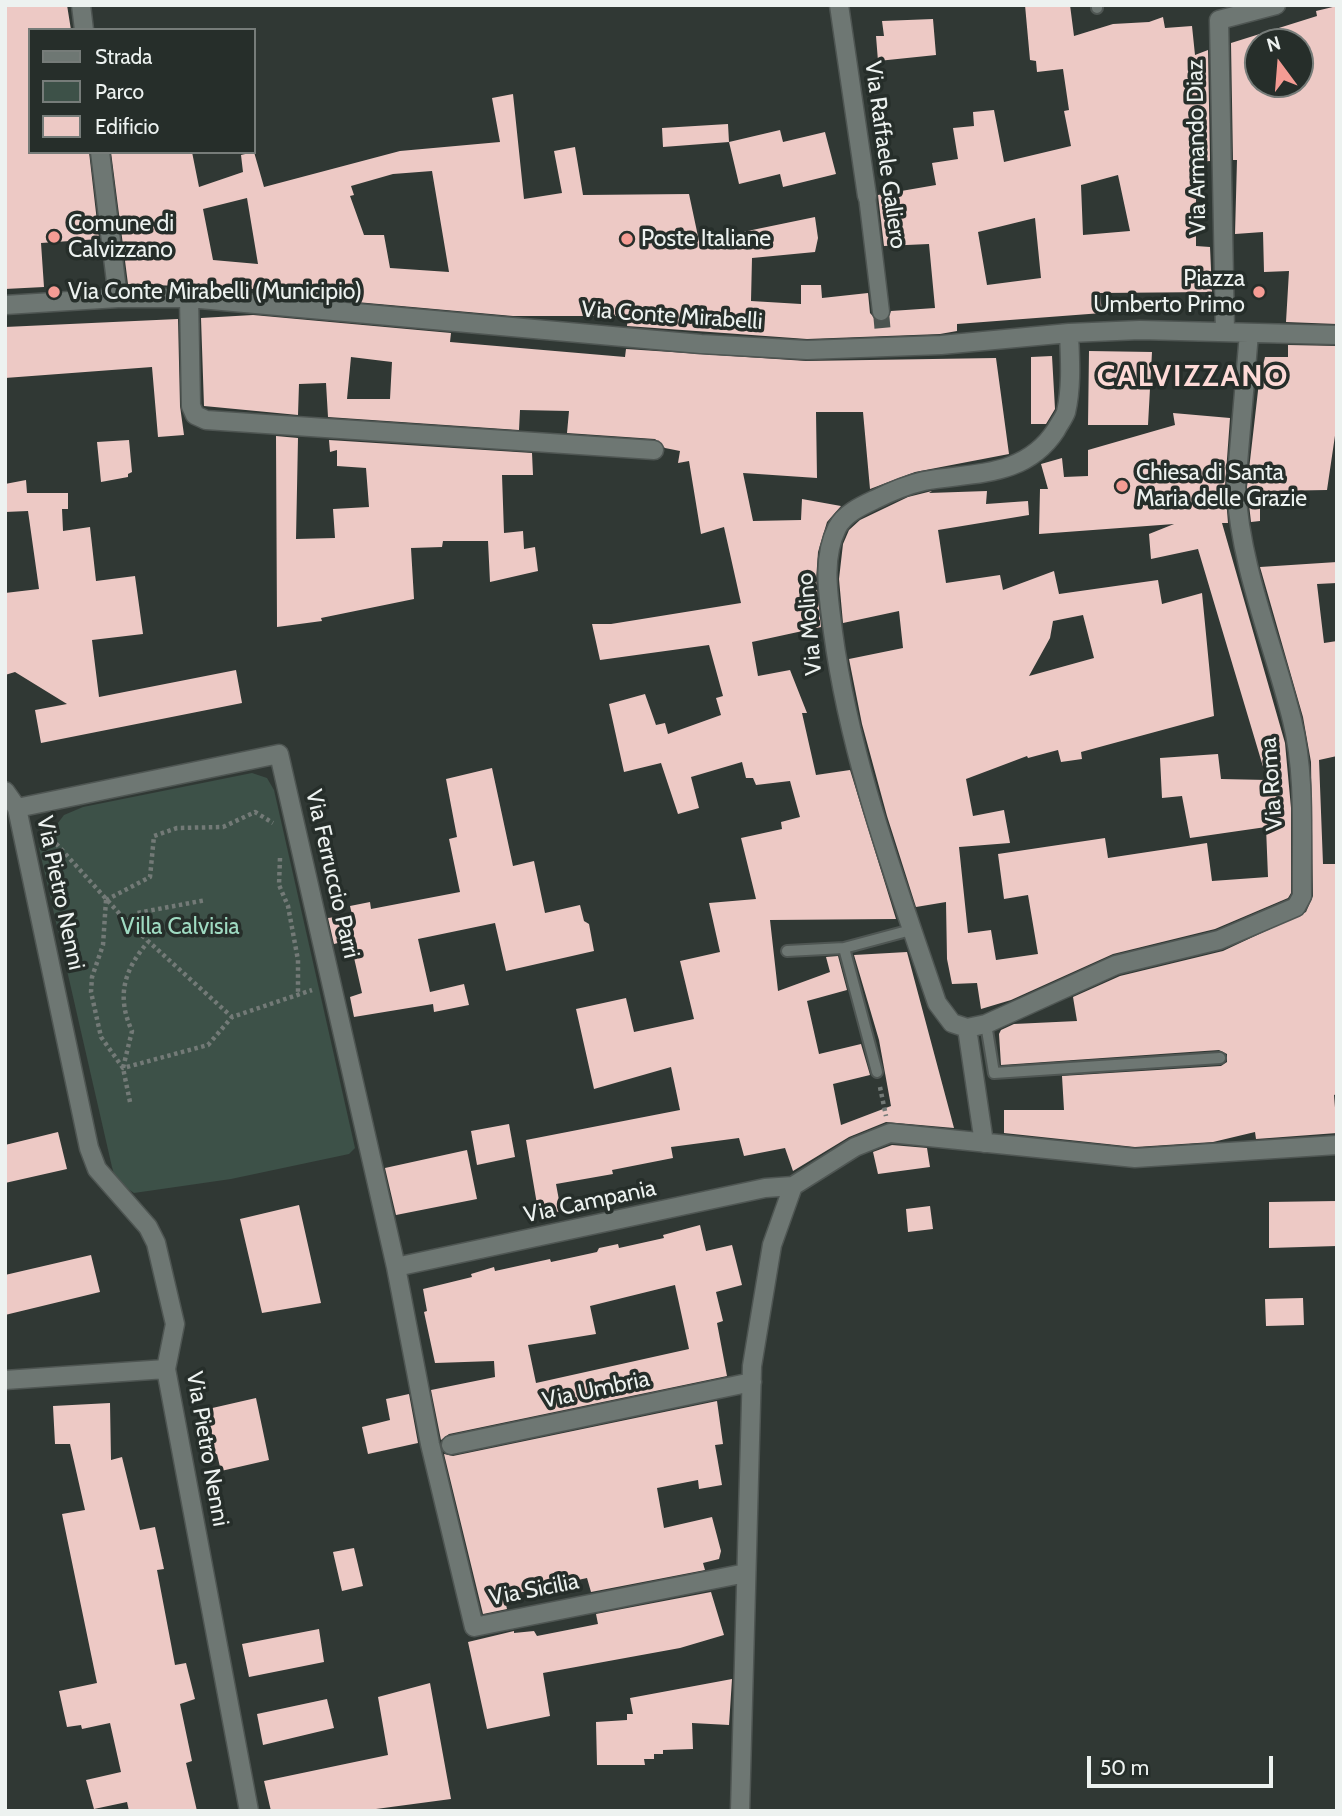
<!DOCTYPE html>
<style>
body{margin:0}
#map{position:relative;width:1342px;height:1816px;overflow:hidden;background:#303834;font-family:Cabin,sans-serif}
canvas{display:block}
.frame{position:absolute;inset:0;border:7px solid #edf2f0;pointer-events:none}
.legend{position:absolute;left:28px;top:28px;width:228px;height:126px;box-sizing:border-box;background:#262e2a;border:2px solid #767c79;margin:0;padding:9px 12px;list-style:none;font-size:21px;color:#edf2f0}
.legend li{display:flex;align-items:center;gap:14px;height:35px}
.legend b{width:35px;border:2px solid #767c79}
.north{position:absolute;left:1244px;top:28px;width:70px;height:70px;box-sizing:border-box;background:#262e2a;border:2px solid #767c79;border-radius:50%;rotate:344deg;font-size:19px;font-weight:700;line-height:28px;text-align:center;color:#edf2f0}
.north::after{content:'';display:block;margin:auto;width:24px;height:32px;background:#f59c94;clip-path:polygon(50% 0,100% 100%,50% 72%,0 100%)}
.scale{position:absolute;left:1087px;top:1756px;width:186px;height:32px;box-sizing:border-box;border:4px solid #edf2f0;border-top:0;padding-left:9px;font-size:21px;line-height:24px;white-space:nowrap;color:#edf2f0;-webkit-text-stroke:5px #262e2a;paint-order:stroke}
</style>
<div id="map">
<canvas width="1342" height="1816"></canvas>
<div class="frame"></div>
<ul class="legend">
<li><b style="height:9px;background:#6e7773"></b>Strada</li>
<li><b style="height:19px;background:#3d5148"></b>Parco</li>
<li><b style="height:19px;background:#edc9c5"></b>Edificio</li>
</ul>
<div class="north">N</div>
<div class="scale">50 m</div>
</div>
<script>
const g = document.querySelector('canvas').getContext('2d');
g.lineJoin = 'round';
function paint(path, color) {
  g.fillStyle = color;
  g.fill(path, 'evenodd');
}
function trace(path, color, width, dash) {
  g.strokeStyle = color;
  g.lineWidth = width;
  g.lineCap = dash ? 'butt' : 'round';
  g.setLineDash(dash || []);
  g.stroke(path);
}
function drawText(font, color, halo, rows, align = 'center') {
  g.font = font + ' Cabin,sans-serif';
  g.lineWidth = 7;
  g.setLineDash([]);
  g.textBaseline = 'middle';
  g.strokeStyle = halo;
  g.fillStyle = color;
  for (const [text, x, y, turn = 0] of rows) {
    g.save();
    g.translate(x, y);
    g.rotate((+turn || 0) * Math.PI / 180);
    g.textAlign = isNaN(turn) ? turn : align;
    if (halo) g.strokeText(text, 0, 0);
    g.fillText(text, 0, 0);
    g.restore();
  }
}
const green = new Path2D(`
 M252 773 267 778 274 790 355 1148 349 1154 231 1179 134 1193 116 1181 112 1167 39 848 64 815 83 807Z`);
const building = new Path2D(`
 M5 5H67L71 30H30V152H89L99 239 41 243 44 287 5 289Z
 M1025 5H1070L1074 36 1113 24 1149 22 1163 17 1165 28 1192 26 1195 55 1208 50 1210 161 1196 162V246L1210 247 1212 292 1100 293 1102 313 957 324V331L940 334 807 339 627 326 628 316H513L256 293V289L128 284 111 152H192L199 187 243 172 241 155 254 152 264 187 400 151 500 142 492 98 513 94 524 199 562 193 554 151 575 147 583 195 689 194 699 241 815 217 818 238 815 252 752 258 751 301 801 304V285H821L822 298 868 293 870 313 878 322 887 321 891 311 935 308 929 244 884 246 878 195 936 185 932 163 958 159 953 128 974 126 973 112 994 110 1004 162 1071 146 1064 111 1069 110 1063 69 1037 72 1036 61 1030 60ZM432 171 449 272 390 268 384 235H364L350 196 354 195 351 186 393 174ZM1118 175 1130 231 1083 235 1081 185ZM247 198 258 264 213 260 203 209ZM1035 218 1041 278 987 285 978 232Z
 M1337 6V324L1286 322 1289 271 1264 272 1263 232 1235 234 1237 160H1233L1231 43 1317 16 1316 11ZM1258 42H1300V84H1258Z
 M933 19 936 55 878 61 876 36H884L882 21Z
 M728 124 729 142 663 147 662 128Z
 M780 130 783 142 825 132 836 174 783 187 780 174 739 184 729 142Z
 M253 315 451 333 450 342 625 357 626 349 806 361 996 358 1009 454 915 472 870 489 863 412H816L817 478 743 473 753 521 801 520 802 499 841 506 827 522 818 552 816 580 821 627 752 642 758 676 790 670 807 713H802L816 775 850 770 896 919 770 920 778 991 830 972 826 957 838 956 847 990 807 1001 819 1054 861 1044 870 1075 833 1084 841 1125 891 1106 879 1040 854 955 907 952 954 1128 886 1122 849 1137 793 1171 785 1148 744 1156 739 1138 671 1147 673 1158 612 1170 613 1174 556 1184 561 1211 539 1216 526 1140 680 1110 671 1067 594 1089 576 1009 626 998 634 1032 694 1019 680 961 720 952 709 903 756 899 741 838 782 829 781 822 800 817 790 781 756 785 753 778H746L742 762 691 777 699 808 678 814 661 763 624 772 609 704 645 694 656 725 665 723 668 734 721 715 716 698 723 696 709 645 600 660 592 624H611L741 603 724 527 701 534 689 461 678 463 680 451 665 448 655 439 567 433 569 411 520 410 519 430 328 417 326 383 299 384 298 415 204 406 201 318ZM351 357 392 362 390 399H347Z
 M178 319 180 406 184 435 158 437 152 367 5 378V327Z
 M1288 345 1337 346V422L1327 490 1269 491V501L1260 502V521L1251 522 1247 487 1259 382 1265 357H1288Z
 M1089 351 1152 352 1148 425H1088Z
 M1052 356 1055 409 1046 424H1031V357Z
 M1173 413 1230 418 1225 486 1228 523H1222L1285 743 1291 808V893L1288 898 1215 929 1113 954 1011 1000 981 1009 977 983 952 984 947 959 946 902 916 907 887 816 862 724 849 659 903 648 899 611 843 623 839 579 843 544 849 530 860 520 908 497 932 491 929 493 987 491 986 504 1028 501 1029 515 938 530 946 583 1000 575 1003 590 1054 571 1059 594 1158 580 1162 604 1202 593 1214 716 1081 752 1082 759 1061 762 1058 750 1028 758 1027 756 966 779 973 816 1004 810 1010 843 959 847 968 933 991 930 996 960 1038 954 1028 895 1004 899 998 854 1105 838 1108 858 1207 843 1212 881 1268 877 1266 827 1190 838 1182 796 1162 798 1160 758 1218 754 1221 779 1267 780 1198 549 1151 559 1149 534 1174 524 1039 534 1040 489H1048L1041 464 1062 458 1064 477 1088 476V450L1175 425ZM1083 615 1094 658 1029 676 1050 638 1053 621Z
 M276 436 298 438 296 539 335 538 333 509 369 507 366 468 337 466V450L330 452 329 440 532 453 533 475H502L504 533 523 531 524 549 535 547 538 571 490 582 488 541H443L442 547 411 548 414 599 321 618 322 621 277 627Z
 M129 440 132 472 128 474V477L101 482 97 442Z
 M26 480 27 493H68V509H62L63 531 90 527 96 581 135 576 143 634 92 640 99 697 236 670 242 703 41 743 35 710 67 704 15 672 5 675V593L39 589 28 511 5 512V484Z
 M1337 562V583L1317 584 1324 643 1337 641V756L1319 760 1323 864H1337V1094L1334 1095 1337 1133 1256 1139 1255 1132 1213 1142 1135 1147 1004 1133V1110H1064L1062 1076 1221 1066 1227 1062V1054L1219 1050 1001 1065 999 1034 1001 1030 1014 1024 1077 1021 1073 997 1120 976 1223 951 1306 912 1313 896 1311 762 1303 717 1260 567Z
 M492 768 513 866 534 861 545 913 580 905 584 921 589 924 594 951 506 971 495 923 418 939 430 992 464 984 469 1005 434 1012 433 1004 354 1017 350 997 362 993 350 940 334 944 328 918 352 915 350 906 370 902 371 909 460 892 449 839 457 837 446 779Z
 M509 1124 515 1157 477 1165 471 1131Z
 M58 1132 67 1169 5 1183V1145Z
 M892 1145 927 1148 930 1167 878 1174 873 1152Z
 M467 1150 477 1199 396 1215 385 1168Z
 M1337 1201V1246L1269 1248V1202Z
 M299 1205 321 1303 262 1313 240 1219Z
 M930 1206 933 1229 908 1232 906 1209Z
 M700 1225 706 1251 732 1245 742 1285 716 1292 723 1321 717 1323 727 1376 449 1434 441 1440 431 1390 495 1377 494 1361 435 1363 424 1312 427 1311 423 1289 472 1277 471 1274 494 1267 495 1271 550 1259 551 1262 597 1252 599 1248 618 1244 619 1248 664 1238 663 1235ZM675 1285 689 1349 536 1383 528 1345 596 1334 590 1306Z
 M91 1255 100 1292 5 1315V1275Z
 M1303 1298 1304 1325 1266 1326 1265 1299Z
 M409 1394 418 1443 368 1454 362 1427 390 1420 386 1399Z
 M256 1398 269 1460 221 1471 217 1454 214 1455 208 1409Z
 M717 1401 723 1444 715 1445 722 1485 699 1489 698 1480 657 1488 664 1528 712 1517 721 1551 719 1559 703 1563 705 1570 591 1592 587 1578 504 1596 507 1609 483 1614 444 1454 453 1456Z
 M110 1403 111 1460 122 1457 140 1530 155 1527 164 1569 157 1570 175 1665 186 1663 195 1699 180 1704 192 1761 186 1763 197 1811H129L127 1802 94 1809 86 1780 121 1772 110 1723 82 1729 81 1725 67 1727 59 1691 97 1683 62 1514 85 1510 70 1444H55L53 1406Z
 M354 1548 363 1586 342 1591 333 1552Z
 M711 1592 724 1635 680 1648 543 1673 550 1716 487 1729 468 1642 514 1631V1633L534 1631 537 1636 598 1624 596 1614Z
 M319 1629 324 1662 249 1677 242 1644Z
 M732 1679 729 1725 692 1723 693 1749 663 1750V1754H654V1759H644L645 1765H597L596 1722 627 1720V1714H633L630 1698Z
 M430 1683 451 1799 361 1811H271L264 1781 388 1755 378 1697Z
 M327 1699 334 1728 263 1745 257 1714Z`);
const pedestrianTunnel = new Path2D(`
 M881 312 883 334`);
const path = new Path2D(`
 M42 828 127 922 232 1017
 M280 858 279 885 288 906 298 960V995
 M106 900 103 945 92 977 91 992 101 1037 123 1068 208 1045 232 1017 312 990
 M106 900 150 877 154 836 177 828 223 827 255 812 273 823
 M127 922 137 913 206 900
 M880 1087 886 1116
 M130 1102 123 1068 132 1031C116 996 124 970 148 942`);
const service = new Path2D(`
 M1097 5V8
 M787 951 844 948
 M986 1024 994 1073 1220 1058
 M877 1072 844 948 911 930`);
const pedestrian = new Path2D(`
 M867 196 881 312`);
const minor = new Path2D(`
 M81 5 84 30
 M839 5 867 196
 M100 152 118 298
 M189 298 191 406 195 415 206 420 654 450
 M5 305 118 298H189L701 344 807 350 941 345 1069 333 1140 330 1337 335
 M1225 332 1219 20 1276 5
 M1069 333C1070 359 1072 386 1066 412 1064 418 1059 424 1056 430 1025 478 973 472 924 481 906 485 890 492 874 500 861 506 844 514 837 528 821 560 829 598 833 632 850 760 896 881 937 1003L952 1023 967 1028 986 1024 1116 965 1219 940 1296 907 1302 896C1301 839 1306 776 1292 720 1273 643 1240 567 1236 487L1249 333
 M5 791 17 808 89 1148 97 1169 148 1227 156 1243 175 1324 166 1369 249 1811
 M17 808 279 754 396 1267 430 1444 474 1627 746 1573
 M967 1028 984 1143
 M396 1267 765 1188 793 1186
 M5 1380 166 1369
 M451 1445 752 1382
 M740 1811 752 1366 772 1245 793 1186 855 1147 890 1133 1135 1158 1337 1145`);
const markers = [
 [54,237,7,"#f59c94"],
 [627,239,7,"#f59c94"],
 [54,292,7,"#f59c94"],
 [1259,292,7,"#f59c94"],
 [1122,486,7,"#f59c94"]
];
const streetNames = [
 ["Via Armando Diaz",1197,147,-91],
 ["Via Raffaele Galiero",885,155,82],
 ["Via Conte Mirabelli",672,316,4],
 ["Via Molino",810,624,-95],
 ["Via Roma",1272,784,-94],
 ["Via Ferruccio Parri",332,874,77],
 ["Via Pietro Nenni",60,893,78],
 ["Via Campania",590,1202,-12],
 ["Via Umbria",596,1390,-12],
 ["Via Pietro Nenni",207,1449,80],
 ["Via Sicilia",534,1590,-11]
];
const poiNames = [
 ["Comune di",68,224],
 ["Calvizzano",68,250],
 ["Poste Italiane",641,239],
 ["Piazza",1245,279,"right"],
 ["Umberto Primo",1245,305,"right"],
 ["Via Conte Mirabelli (Municipio)",68,292],
 ["Chiesa di Santa",1136,473],
 ["Maria delle Grazie",1136,499]
];
const parkNames = [
 ["Villa Calvisia",180,927]
];
const districtNames = [
 ["CALVIZZANO",1193,377]
];
paint(green, '#3d5148');
paint(building, '#edc9c5');
trace(pedestrianTunnel, '#4c5450', 16, [16, 8]);
trace(service, '#4f5653', 14);
trace(pedestrian, '#4f5653', 19);
trace(minor, '#4f5653', 21);
trace(path, '#737a77', 4.5, [3.5, 3.5]);
trace(service, '#6e7773', 10);
trace(pedestrian, '#6e7773', 16);
trace(minor, '#6e7773', 18);
for (const [x, y, r, color] of markers) {
  const dot = new Path2D();
  dot.arc(x, y, r, 0, 2 * Math.PI);
  g.fillStyle = color;
  g.fill(dot);
  trace(dot, '#262e2a', 2.5);
}
drawText('23px', '#edf2f0', '#262e2a', streetNames);
drawText('23px', '#edf2f0', '#262e2a', poiNames, 'left');
drawText('23px', '#9fdbc2', '#262e2a', parkNames);
g.letterSpacing = '2px';
drawText('bold 30px', '#fedad7', '#262e2a', districtNames);
g.letterSpacing = '0px';
</script>
